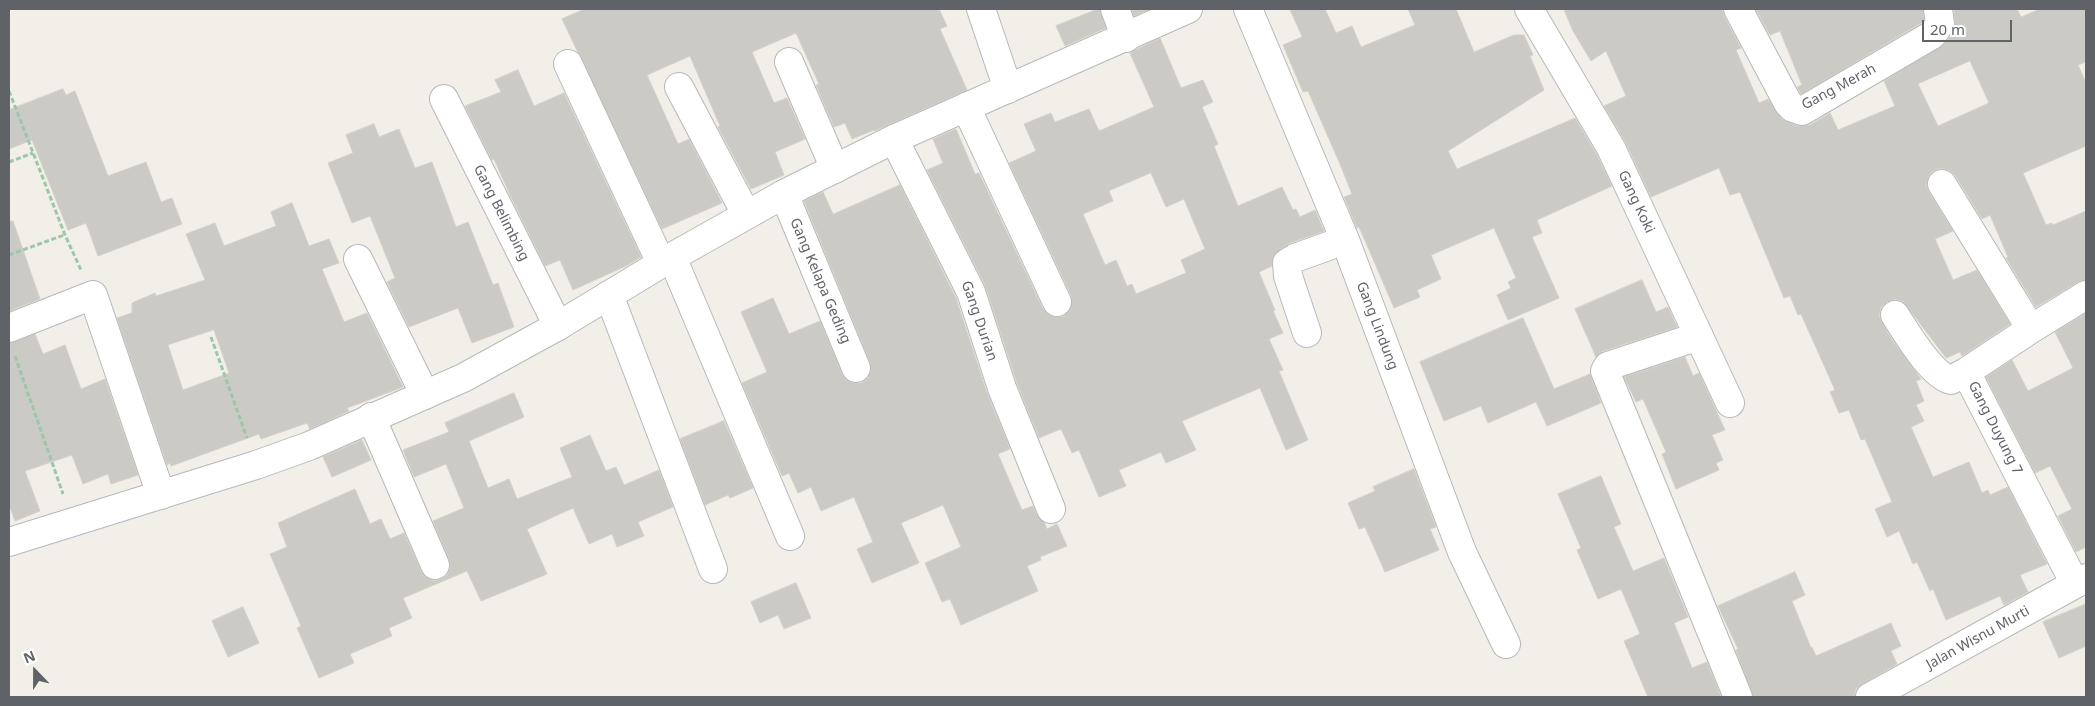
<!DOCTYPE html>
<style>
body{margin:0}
#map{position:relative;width:2095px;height:706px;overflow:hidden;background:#f1efe8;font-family:"Noto Sans",sans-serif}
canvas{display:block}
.frame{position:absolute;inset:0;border:10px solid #5f6368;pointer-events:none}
.north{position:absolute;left:10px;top:646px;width:50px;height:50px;-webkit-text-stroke:4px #fff;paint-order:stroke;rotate:338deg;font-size:14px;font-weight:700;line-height:20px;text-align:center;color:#5f6368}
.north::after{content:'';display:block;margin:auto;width:18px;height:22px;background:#5f6368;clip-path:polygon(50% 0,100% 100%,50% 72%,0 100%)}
.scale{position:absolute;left:1922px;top:20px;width:90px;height:22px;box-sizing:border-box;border:2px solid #5f6368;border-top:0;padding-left:6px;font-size:15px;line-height:18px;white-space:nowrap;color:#5f6368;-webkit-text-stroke:4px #fff;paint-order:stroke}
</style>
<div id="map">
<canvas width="2095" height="706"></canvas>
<div class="frame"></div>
<div class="north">N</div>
<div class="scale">20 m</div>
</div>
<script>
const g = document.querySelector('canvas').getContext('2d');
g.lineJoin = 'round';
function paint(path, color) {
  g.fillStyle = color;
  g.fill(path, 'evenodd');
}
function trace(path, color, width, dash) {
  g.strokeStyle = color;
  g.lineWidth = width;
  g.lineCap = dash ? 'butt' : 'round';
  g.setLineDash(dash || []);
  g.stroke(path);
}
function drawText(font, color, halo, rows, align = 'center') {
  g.font = font + ' "Noto Sans",sans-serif';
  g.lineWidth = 4.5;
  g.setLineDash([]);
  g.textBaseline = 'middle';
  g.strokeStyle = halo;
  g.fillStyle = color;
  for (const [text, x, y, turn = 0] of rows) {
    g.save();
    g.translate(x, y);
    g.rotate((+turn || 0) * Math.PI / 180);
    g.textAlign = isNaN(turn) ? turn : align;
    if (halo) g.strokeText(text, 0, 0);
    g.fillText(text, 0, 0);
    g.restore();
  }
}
const building = new Path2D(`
 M585 9H939L947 26 940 29 967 90 874 131V130L852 139 845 123 834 127 816 85 819 84 796 33 752 52 774 103 787 98 805 139 775 152 784 175 751 189 718 127 720 126 690 56 647 75 678 144 689 139 722 203 662 229 562 19Z
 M1098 9H1100L1106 28 1065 46 1056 26Z
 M1132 9H1150L1134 16Z
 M1290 9H1325L1336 33 1352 26 1361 47 1415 25 1408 9H1456L1474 52 1514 35H1524L1533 55 1530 56 1544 90 1448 151 1457 169 1575 118 1597 155 1612 186 1537 220 1542 233 1532 237 1559 298 1508 320 1497 295 1511 288 1508 282 1516 278 1494 228 1431 255 1441 279 1417 290 1420 297 1394 308 1367 245 1359 227 1357 228 1344 197 1352 194 1340 164 1308 91 1303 92 1283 45 1302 37Z
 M1564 9H1722L1724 16 1741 48 1736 50 1759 103 1768 99 1782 119 1797 126 1810 125 1830 113 1838 130 1895 106 1884 81 1944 44 1953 33 1955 22 1954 9H2017L2021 17 2040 9H2086V62L2078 65 2086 83V146L2023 173 2046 225 2052 223 2053 225 2086 211V279L2078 282 2036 307 2006 258 2008 257 1990 215 1982 219 1955 175 1949 170 1941 168 1933 171 1929 176 1926 185 1929 192 1953 231 1935 239 1953 280 1977 270 2010 324 1962 356 1960 352 1946 358 1903 301 1895 299 1887 302 1881 307 1879 315 1882 323 1892 340 1921 379 1916 381 1924 401 1916 405 1924 421 1911 427 1933 477 1969 462 1982 493 1988 490 1990 495 2008 487 2047 564 2020 575 2028 592 2004 605 2000 596 1946 620 1933 589 1930 591 1917 562 1913 564 1899 531 1887 537 1875 509 1892 502 1865 439 1861 440 1849 410 1839 413 1830 392 1835 390 1801 314 1798 315 1790 296 1784 298 1740 192 1730 195 1719 168 1651 197 1625 141 1604 106 1626 96 1606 51 1591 61 1573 31ZM1970 61 1989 103 1938 126 1918 84Z
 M1756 9H1923L1924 20 1921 23 1801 94 1797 87 1802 85 1780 31 1770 35Z
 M1160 38 1181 88 1203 80 1213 102 1202 107 1218 144 1214 146 1238 206 1282 187 1293 210 1296 209 1300 217 1315 210 1324 231 1290 243 1279 250 1273 256 1272 266 1259 272 1275 310 1273 311 1283 333 1269 339 1283 370 1279 371 1308 440 1286 450 1260 388 1182 421 1196 450 1166 463 1161 452 1119 470 1126 486 1099 497 1079 450 1072 453 1061 429 1039 438 1017 383 985 285 927 170 943 163 933 139 956 129 975 174 979 173 1043 309 1048 314 1055 317 1064 316 1069 311 1072 304 1071 295 1009 163 1036 151 1024 124 1051 113 1055 122 1089 109 1099 131 1154 107 1130 53ZM1151 173 1166 207 1184 199 1205 249 1181 260 1186 273 1136 294 1132 284 1127 286 1116 260 1105 265 1083 214 1113 201 1109 191Z
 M518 70 534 106 564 93 641 257 628 265 573 290 560 260 545 266 510 195 494 159 492 160 465 106 501 92 495 80Z
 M63 89 66 95 75 91 108 176 146 162 161 202 172 198 182 224 98 256 86 223 68 230 32 140 9 149V110Z
 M374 124 379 137 399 129 415 168 432 162 456 227 468 222 493 285 498 283 514 327 472 343 458 308 409 327 387 282 395 278 370 216 352 223 328 163 353 153 346 135Z
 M900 185 956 298 987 393 1010 449 998 454 1022 510 1033 506 1037 515 1044 522 1047 529 1057 524 1067 546 1040 557 1041 560 1027 566 1038 591 961 625 950 599 942 602 925 563 961 547 943 505 901 523 919 563 872 583 857 549 873 542 854 497 821 511 811 487 798 493 789 473 782 476 742 383 767 372 741 312 773 298 789 334 820 321 842 374 846 380 854 383H862L868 378 871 371 870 362 804 201 823 192 833 214Z
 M292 203 309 246 329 239 339 263 322 269 344 322 367 313 403 387 347 408 349 411 310 429 307 423 261 439 259 434 171 466 170 463 167 465 117 318 132 313V303L155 293 156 296 205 280 186 234 215 223 224 246 276 226 271 212ZM214 330 229 373 183 390 168 345Z
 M9 221H13L40 299 9 311Z
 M1642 280 1656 312 1668 307 1677 327 1603 351 1596 357 1575 309Z
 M2086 313V547L2076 552 2058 516 2072 509 2050 466 2035 473 1986 377 2012 360 2028 391 2073 368 2055 332Z
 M1523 318 1554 389 1590 374 1601 403 1547 426 1536 402 1488 423 1481 406 1444 421 1420 362Z
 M35 334 43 354 65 345 81 389 105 379 138 475 111 484 108 474 83 484 72 455 25 471 40 511 15 521 9 505V343Z
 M1685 357 1693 376 1699 373 1725 430 1712 435 1723 460 1716 463 1719 470 1676 489 1662 454 1666 452 1643 399 1636 402 1624 377Z
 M514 393 524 417 469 441 488 488 509 479 517 499 572 477 560 448 590 435 606 471 616 467 624 485 659 470 673 507 638 522 644 536 617 547 612 534 589 544 573 508 527 529 547 574 481 601 467 571 403 598 412 618 389 628 392 636 350 654 354 663 319 678 297 628 301 626 270 554 287 547 278 523 355 489 370 524 381 519 390 539 404 533 421 571 425 577 434 581 442 579 447 575 450 567 449 559 433 521 464 508 446 464 414 477 403 450 449 432 445 423Z
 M724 421 753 488 730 498 728 495 705 505 680 439Z
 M362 440 371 460 332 477 323 457Z
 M1414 469 1436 527 1430 529 1439 550 1385 572 1365 527 1359 529 1348 503 1375 491 1373 487Z
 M1601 476 1621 524 1614 527 1633 571 1664 558 1688 617 1674 623 1692 668 1707 662 1721 697H1648L1624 641 1640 634 1621 589 1598 599 1577 550 1581 548 1558 494Z
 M1795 572 1805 595 1792 601 1811 648 1812 647 1816 656 1891 623 1901 646 1891 651 1897 664 1862 684 1856 689 1854 697H1753L1736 650 1738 649 1718 606Z
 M796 583 811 618 784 629 778 615 760 623 751 602Z
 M2086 604V646L2059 658 2043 622Z
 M243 607 259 643 228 657 212 621Z`);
const path = new Path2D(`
 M9 91 65 235 81 270
 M9 162 33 153
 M9 255 64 235
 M211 337 247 438
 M15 356 63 494`);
const minor = new Path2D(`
 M981 9 1008 89
 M1115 9 1126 38
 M1248 9 1345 240 1462 552 1506 644
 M1529 9 1611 148 1730 403
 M1738 9 1788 103 1793 108 1802 111 1932 35 1940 24 1938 9
 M789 62 835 169
 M568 64 661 263
 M679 87 746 214
 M444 99 558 326
 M966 107 1057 302
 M894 139 971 292 1002 388 1051 509
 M1942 184 2031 329
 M784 194 856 368
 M672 257 790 536
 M358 259 425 395
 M609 295 713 569
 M1895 315C1906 332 1931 375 1951 380L1966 372
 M9 328 93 295 161 495
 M1307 333 1288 276 1287 263 1295 258 1345 240
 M1699 336 1608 366 1605 371 1738 697
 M371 417 435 565
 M2075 584 1966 372 2031 329 2086 295
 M1870 697 2086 578`);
const tertiary = new Path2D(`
 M9 542 256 465 309 446 463 378 558 326 672 257 784 194 894 139 1188 9`);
const streetNames = [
 ["Gang Merah",1839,87,-28],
 ["Gang Koki",1636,202,65],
 ["Gang Belimbing",501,213,63],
 ["Gang Kelapa Geding",820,281,67],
 ["Gang Durian",979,321,71],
 ["Gang Lindung",1377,326,69],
 ["Gang Duyung 7",1995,428,63],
 ["Jalan Wisnu Murti",1978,638,-29]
];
paint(building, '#cccac5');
trace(building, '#d6d1c6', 1);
trace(minor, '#b5b8bc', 30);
trace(tertiary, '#b5b8bc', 30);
trace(path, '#9cc7a9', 3, [5, 2.5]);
trace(minor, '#fff', 28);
trace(tertiary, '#fff', 28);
drawText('14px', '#5f6368', '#fff', streetNames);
</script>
